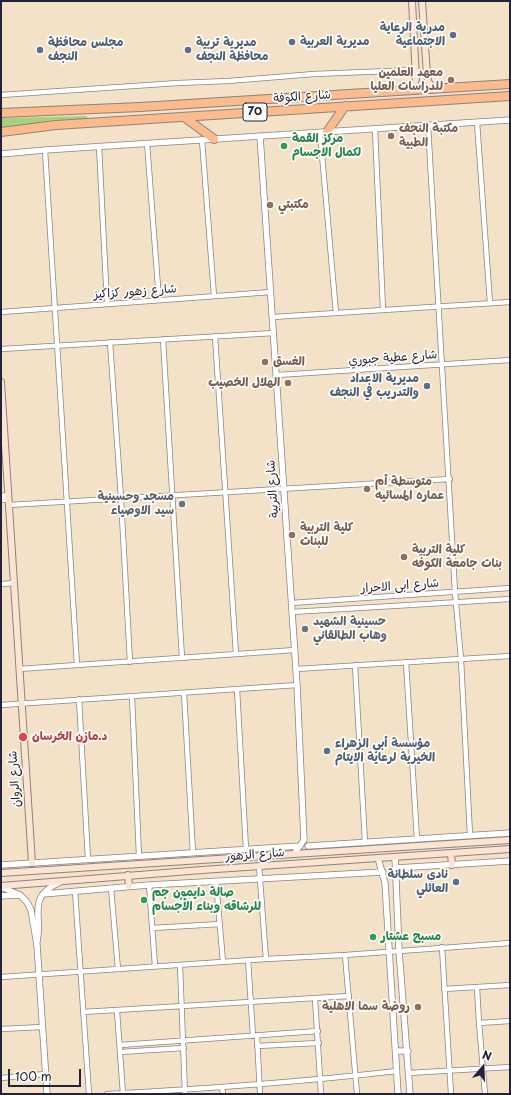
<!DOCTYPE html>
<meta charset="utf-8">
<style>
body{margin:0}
#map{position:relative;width:511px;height:1095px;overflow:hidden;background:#f4e2c8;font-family:"Playpen Sans",sans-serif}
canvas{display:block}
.frame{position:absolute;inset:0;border:2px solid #22223b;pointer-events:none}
.north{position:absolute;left:463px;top:1047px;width:40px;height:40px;-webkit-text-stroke:3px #fdfcf7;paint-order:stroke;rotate:19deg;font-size:11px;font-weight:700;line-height:16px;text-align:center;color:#22223b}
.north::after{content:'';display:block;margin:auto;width:14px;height:18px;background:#22223b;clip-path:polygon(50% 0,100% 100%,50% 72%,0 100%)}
.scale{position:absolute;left:8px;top:1069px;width:73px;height:18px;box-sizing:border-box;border:2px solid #22223b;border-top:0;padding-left:5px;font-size:12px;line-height:14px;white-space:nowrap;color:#22223b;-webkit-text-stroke:3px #fdfcf7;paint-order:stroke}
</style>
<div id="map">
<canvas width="511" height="1095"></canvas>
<div class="frame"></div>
<div class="north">N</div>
<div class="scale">100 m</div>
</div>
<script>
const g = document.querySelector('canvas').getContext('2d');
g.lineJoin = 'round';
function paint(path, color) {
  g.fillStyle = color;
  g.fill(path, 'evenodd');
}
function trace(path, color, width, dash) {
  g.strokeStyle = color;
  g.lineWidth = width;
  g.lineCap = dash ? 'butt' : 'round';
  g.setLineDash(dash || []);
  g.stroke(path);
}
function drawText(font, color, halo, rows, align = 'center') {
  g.font = font + ' "Playpen Sans","Playpen Sans Arabic",sans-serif';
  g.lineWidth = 3.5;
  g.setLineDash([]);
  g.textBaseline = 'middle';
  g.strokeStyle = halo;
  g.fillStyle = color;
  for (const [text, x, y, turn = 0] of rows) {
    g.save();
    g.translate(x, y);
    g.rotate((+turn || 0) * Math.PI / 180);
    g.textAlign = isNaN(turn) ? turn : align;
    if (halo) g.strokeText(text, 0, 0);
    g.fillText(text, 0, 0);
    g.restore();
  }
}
const green = new Path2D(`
 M87 116V121L1 132V118Z`);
const minor = new Path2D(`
 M1 95 178 83 228 81 314 74 416 70
 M477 122 490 303
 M428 125 455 592 461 659 470 835
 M375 129 383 310
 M320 132 336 313
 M202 140 214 296
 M147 143 159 300
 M99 146 107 304
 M45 150 77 665
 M1 312 271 292
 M273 317 510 302
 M215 336 236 654
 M163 339 182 658
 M110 342 121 498 130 662
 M1 349 274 333
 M277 375 510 360
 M1 496 8 495
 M1 500H8
 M9 505 450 479
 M1 584 14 583
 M291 603 510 588
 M292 612 510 599
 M406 662 417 839
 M355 665 365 842
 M19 669 295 650
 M296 669 510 656
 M237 689 246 849
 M184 693 193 853
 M132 696 139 856
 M79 699 88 859
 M1 705 297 685
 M259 866 266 959
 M216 881 223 962
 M149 885 155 966
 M111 888 118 969
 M75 891 89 1094
 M152 928 220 924
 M442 947 451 1094
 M345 955 357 1094
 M248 960 253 1036
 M180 965 185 1094
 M1 977 266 959 345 955 510 943
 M477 987 479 1023 510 1021
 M444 989 510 985
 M315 999 321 1094
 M117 1011 123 1094
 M83 1012 349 996
 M479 1023 485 1094
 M1 1029 42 1027
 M257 1036 260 1094
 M120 1045 318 1031
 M257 1046 319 1043
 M120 1052 184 1048
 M409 1073 510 1067
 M1 1078 45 1074
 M222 1087 223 1094
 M107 1094C204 1089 300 1082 397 1071`);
const tertiary = new Path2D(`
 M260 136 297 685 304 840 294 854
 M1 154 45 150 510 120
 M308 846 510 833
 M395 857 399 950 410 1094
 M378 858 385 883 398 1094
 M1 865 300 846
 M396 868 510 861
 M1 887 20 895 27 902 31 910 37 945 47 1094
 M43 894 149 885 383 872
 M1 896 20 895
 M37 942C43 914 26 898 60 882
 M396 1051H408`);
const secondary = new Path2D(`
 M422 1 427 75 428 81 433 89
 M407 91 414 85 416 79 412 1
 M1 382 32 863
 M451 854 452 865
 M1 873 510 840
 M128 875 129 886
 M1 886 202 870 510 849`);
const trunk = new Path2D(`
 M1 113 140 107 510 84
 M184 117 214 139
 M1 132 56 125 510 96
 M327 132 345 106`);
const markers = [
 [453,35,4,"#5c6f8a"],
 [292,42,4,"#5c6f8a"],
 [40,50,4,"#5c6f8a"],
 [188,50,4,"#5c6f8a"],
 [451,80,4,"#8d6e63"],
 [391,136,4,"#8d6e63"],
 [284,146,4,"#2e9e5b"],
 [270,205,4,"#8d6e63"],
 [265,362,4,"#8d6e63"],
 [288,383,4,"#8d6e63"],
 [427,386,4,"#5c6f8a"],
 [367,489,4,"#8d6e63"],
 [182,504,4,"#6b7280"],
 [292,535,4,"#8d6e63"],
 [404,557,4,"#8d6e63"],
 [305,629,4,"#6b7280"],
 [23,737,5,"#e0444e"],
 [327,751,4,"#5c6f8a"],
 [456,882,4,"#5c6f8a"],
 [144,900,4,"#2e9e5b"],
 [373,937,4,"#2e9e5b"],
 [418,1007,4,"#8d6e63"]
];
const shields = [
 [255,112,24]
];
const shieldNames = [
 ["70",255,112]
];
const serviceNames = [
 ["مدرية الرعاية",445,28,"right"],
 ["الاجتماعية",445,42,"right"],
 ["مديرية العربية",300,42],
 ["مجلس محافظة",48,43],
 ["النجف",48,57],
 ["مديرية تربية",196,43],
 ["محافظة النجف",196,57],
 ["مديرية الاعداد",419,379,"right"],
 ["والتدريب في النجف",419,393,"right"],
 ["مؤسسة أبي الزهراء",335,744],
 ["الخيرية لرعاية الايتام",335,758],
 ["نادي سلطانة",448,875,"right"],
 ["العائلي",448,889,"right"]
];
const educationNames = [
 ["معهد العلمين",443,73,"right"],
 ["للدراسات العليا",443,87,"right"],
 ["مكتبة النجف",399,129],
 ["الطبية",399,143],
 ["مكتبتي",278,205],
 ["الغسق",273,362],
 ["الهلال الخصيب",280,383,"right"],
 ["متوسطة أم",375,482],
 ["عماره المسائيه",375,496],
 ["كلية التربية",300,528],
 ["للبنات",300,542],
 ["كلية التربية",412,550],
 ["بنات جامعة الكوفه",412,564],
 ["روضة سما الاهلية",410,1007,"right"]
];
const streetNames = [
 ["شارع الكوفة",302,97,-4],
 ["شارع زهور كزاكيز",135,292,-4],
 ["شارع عطية جبوري",393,358,-4],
 ["شارع التربية",273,489,-94],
 ["شارع ابی الاحرار",400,586,-4],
 ["شارع الروان",15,779,-94],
 ["شارع الزهور",255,855,-4]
];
const leisureNames = [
 ["مركز القمة",292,139],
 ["لكمال الاجسام",292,153],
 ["صالة دايمون جم",152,893],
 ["للرشاقه وبناء الأجسام",152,907],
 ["مسبح عشتار",381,937]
];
const worshipNames = [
 ["مسجد وحسينية",174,497],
 ["سيد الاوصياء",174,511],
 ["حسينية الشهيد",313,622,"left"],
 ["وهاب الطالقاني",313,636,"left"]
];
const healthNames = [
 ["د.مازن الخرسان",32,737]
];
paint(green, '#a9d07b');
trace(minor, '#8b8282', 6);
trace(tertiary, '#8b8282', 7);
trace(secondary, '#8b8282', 8);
trace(trunk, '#8b8282', 10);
trace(minor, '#fff', 4.5);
trace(tertiary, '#fff', 5.5);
trace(secondary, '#fde4d1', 6);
trace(trunk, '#fbbb8c', 8);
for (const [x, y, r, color] of markers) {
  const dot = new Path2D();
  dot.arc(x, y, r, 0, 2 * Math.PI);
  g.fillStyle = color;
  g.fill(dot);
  trace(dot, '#fdfcf7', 1.5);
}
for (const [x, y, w] of shields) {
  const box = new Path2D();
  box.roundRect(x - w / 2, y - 9, w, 18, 3);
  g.fillStyle = '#fdfcf7';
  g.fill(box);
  trace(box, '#22223b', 1);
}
drawText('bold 11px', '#22223b', null, shieldNames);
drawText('bold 12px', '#4e5e75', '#fdfcf7', serviceNames, 'left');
drawText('bold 12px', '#785e54', '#fdfcf7', educationNames, 'left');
drawText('12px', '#22223b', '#fdfcf7', streetNames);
drawText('bold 12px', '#27864d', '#fdfcf7', leisureNames, 'left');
drawText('bold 12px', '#5b616d', '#fdfcf7', worshipNames, 'right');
drawText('bold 12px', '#be3a42', '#fdfcf7', healthNames, 'left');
</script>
